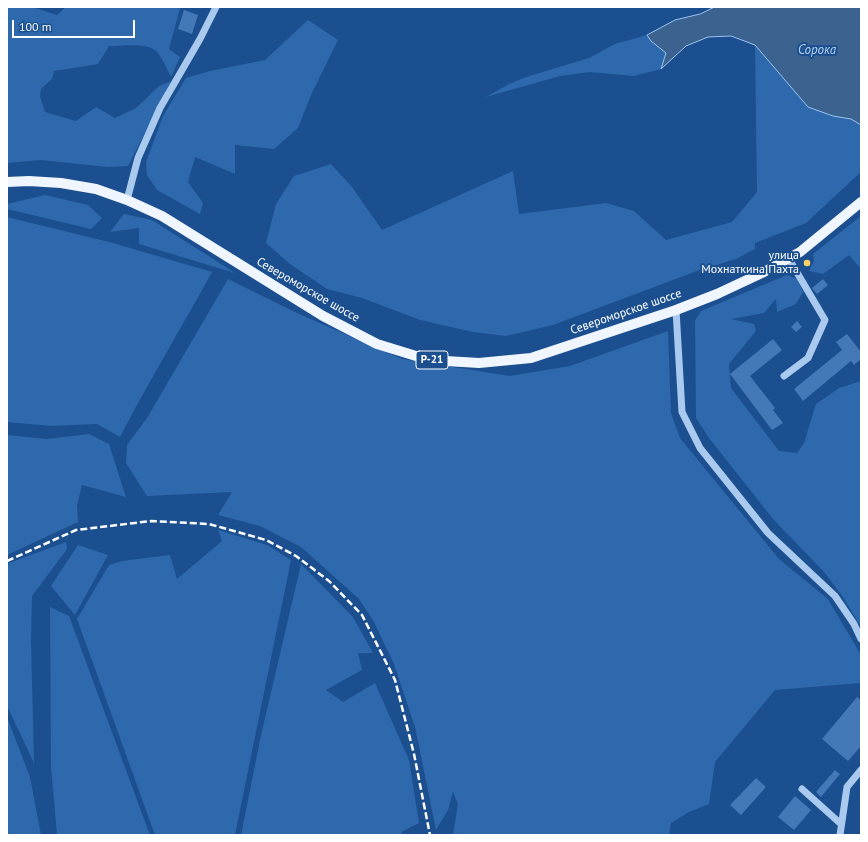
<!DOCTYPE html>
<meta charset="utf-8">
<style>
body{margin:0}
#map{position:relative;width:868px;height:842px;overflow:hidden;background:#1b4f8f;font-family:"PT Sans",sans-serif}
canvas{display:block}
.frame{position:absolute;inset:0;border:8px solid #fff;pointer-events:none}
.scale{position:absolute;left:12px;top:20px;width:123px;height:18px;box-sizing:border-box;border:2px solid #fff;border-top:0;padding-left:5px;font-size:12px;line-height:14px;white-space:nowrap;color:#fff;-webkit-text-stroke:3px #1b4f8f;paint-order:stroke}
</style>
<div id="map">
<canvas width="868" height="842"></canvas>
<div class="frame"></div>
<div class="scale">100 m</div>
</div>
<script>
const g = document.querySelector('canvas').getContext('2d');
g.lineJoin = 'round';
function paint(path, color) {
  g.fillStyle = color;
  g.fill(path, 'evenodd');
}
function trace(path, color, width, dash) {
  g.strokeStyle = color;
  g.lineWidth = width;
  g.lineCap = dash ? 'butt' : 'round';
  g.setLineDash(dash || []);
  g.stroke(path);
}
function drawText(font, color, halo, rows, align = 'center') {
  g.font = font + ' "PT Sans",sans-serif';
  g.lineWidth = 4;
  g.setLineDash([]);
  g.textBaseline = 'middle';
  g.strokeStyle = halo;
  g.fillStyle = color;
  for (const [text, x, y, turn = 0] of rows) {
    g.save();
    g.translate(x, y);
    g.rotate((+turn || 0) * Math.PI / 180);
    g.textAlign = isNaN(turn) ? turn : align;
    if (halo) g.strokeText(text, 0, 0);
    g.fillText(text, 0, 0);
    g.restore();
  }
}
const green = new Path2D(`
 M7 7H32L57 15 66 7 180 8 169 49 180 57 171 77C167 69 163 59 157 52 149 42 122 46 109 46L98 64 54 71 52 79 41 89 40 96 45 112 76 121 96 107 115 118 136 108 159 86 171 81 128 166 108 167 41 160 7 163Z
 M308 20 338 40 311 95 298 128 274 149 235 145V174L195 157 188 182 203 203 200 214 157 190 147 175 146 162 163 116 186 78 210 71 265 60Z
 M647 35 651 41 666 53 661 69 634 76 589 72 560 76 486 97 509 84 526 77 589 58 615 44Z
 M755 45 808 107 833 116 851 119 861 125V172L806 223 760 241 755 243V249L736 259 697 271 553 325 506 336 473 332 420 320 362 298 327 289 290 264 266 243 276 204 294 176 331 164 352 187 382 230 513 171 519 214 606 203 634 211 666 240 732 222 757 192Z
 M45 195 88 205 102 218 91 229 7 209V204Z
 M124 214 152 220 235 273 139 244V228L110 232Z
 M861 216V269L849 255 823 274 809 271 814 261 813 254Z
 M7 217 113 243 212 272C182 327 149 381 120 437L97 424 51 426 7 422Z
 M787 275 797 279 803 292 796 304 777 312 776 299 764 313 731 319 754 324 756 331 729 364 731 388 779 451 797 453 804 443 816 404 839 388 861 381V627L843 597 825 573 773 519 709 438 696 418 695 321 701 311Z
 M228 279 297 313 402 359 510 376 570 366 668 331 671 413 680 438 779 559 828 599 861 655V683L775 690 715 762 709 804 689 812 671 823 669 835H453L458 804 453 792 448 810 436 830 415 727 394 664 373 620 359 599 301 547 260 526 218 515 232 492 147 496 126 463 127 445 147 418Z
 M89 434 109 444 126 497 82 485 77 505 78 522 7 555V435L47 439Z
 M218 530 267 545 291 560 235 835H155L77 619 109 565 122 561 170 555 177 579 222 541Z
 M66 542 67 549 32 596 31 641 34 763 7 706V570L9 563Z
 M78 545 108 555 75 615 51 586Z
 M301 564 353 617 373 653H358L362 670 326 690 343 702 375 683 409 760 419 823 401 832 403 835H241L261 735Z
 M50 607 69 616 150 835H57L51 767Z
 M7 717 30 777 41 835H7Z`);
const water = new Path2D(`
 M715 7H861V125L851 119 833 116 808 107 755 45 731 36 708 37 686 46 661 69 666 53 651 41 647 35 675 20 700 14Z`);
const building = new Path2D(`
 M184 10 198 15 192 34 178 29Z
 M823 279 828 285 817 294 812 288Z
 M797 321 802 327 796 332 791 327Z
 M847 334 861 352V359L854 365 851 361 803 401 794 389 842 350 836 342Z
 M773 339 782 350 750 376 775 408 773 410 783 423 772 430 730 374Z
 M857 697 861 700V746L848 761 822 739Z
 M835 770 840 774 821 797 816 792Z
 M756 778 766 787 741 815 730 805Z
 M795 796 811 810 794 830 778 817Z`);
const minor = new Path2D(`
 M127 200 138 158 160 108 200 39 216 7
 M676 310 682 412 700 448 768 533 835 596 854 624 861 639
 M784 376 808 358 825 320 789 259
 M802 789 841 824
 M840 835 847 787 861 770`);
const major = new Path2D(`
 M7 182 29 181 61 183 96 189 127 200 162 216 323 316 377 344 429 360 479 363 531 358 676 310 717 294 764 272 800 252 861 202`);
const rail = new Path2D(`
 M7 561 76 530 151 521 209 524 266 540 296 556 329 581 362 615 395 680 414 754 430 835`);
const markers = [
 [807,263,4,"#ffd166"]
];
const shields = [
 [432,360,32]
];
const shieldNames = [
 ["Р-21",432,360]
];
const poiNames = [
 ["улица",799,256],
 ["Мохнаткина Пахта",799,270]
];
const streetNames = [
 ["Североморское шоссе",308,290,30],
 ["Североморское шоссе",626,312,-19]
];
const waterNames = [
 ["Сорока",817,50]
];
paint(green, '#2e69ad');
paint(water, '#3c6290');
trace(water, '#9cc4f0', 1);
paint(building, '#4478b7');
trace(minor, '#a9c9ee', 7);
trace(major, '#f0f6ff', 10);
trace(rail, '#fff', 2.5, [7, 3]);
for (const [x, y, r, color] of markers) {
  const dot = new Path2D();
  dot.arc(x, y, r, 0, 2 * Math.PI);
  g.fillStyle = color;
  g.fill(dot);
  trace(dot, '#1b4f8f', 1.5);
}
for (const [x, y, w] of shields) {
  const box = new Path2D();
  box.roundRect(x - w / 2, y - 9, w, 18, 3);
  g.fillStyle = '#1b4f8f';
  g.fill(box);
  trace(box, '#fff', 1);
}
drawText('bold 11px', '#fff', null, shieldNames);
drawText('12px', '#fff', '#1b4f8f', poiNames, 'right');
drawText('12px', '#fff', '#1b4f8f', streetNames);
drawText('italic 13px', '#b5d3f5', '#1b4f8f', waterNames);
</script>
